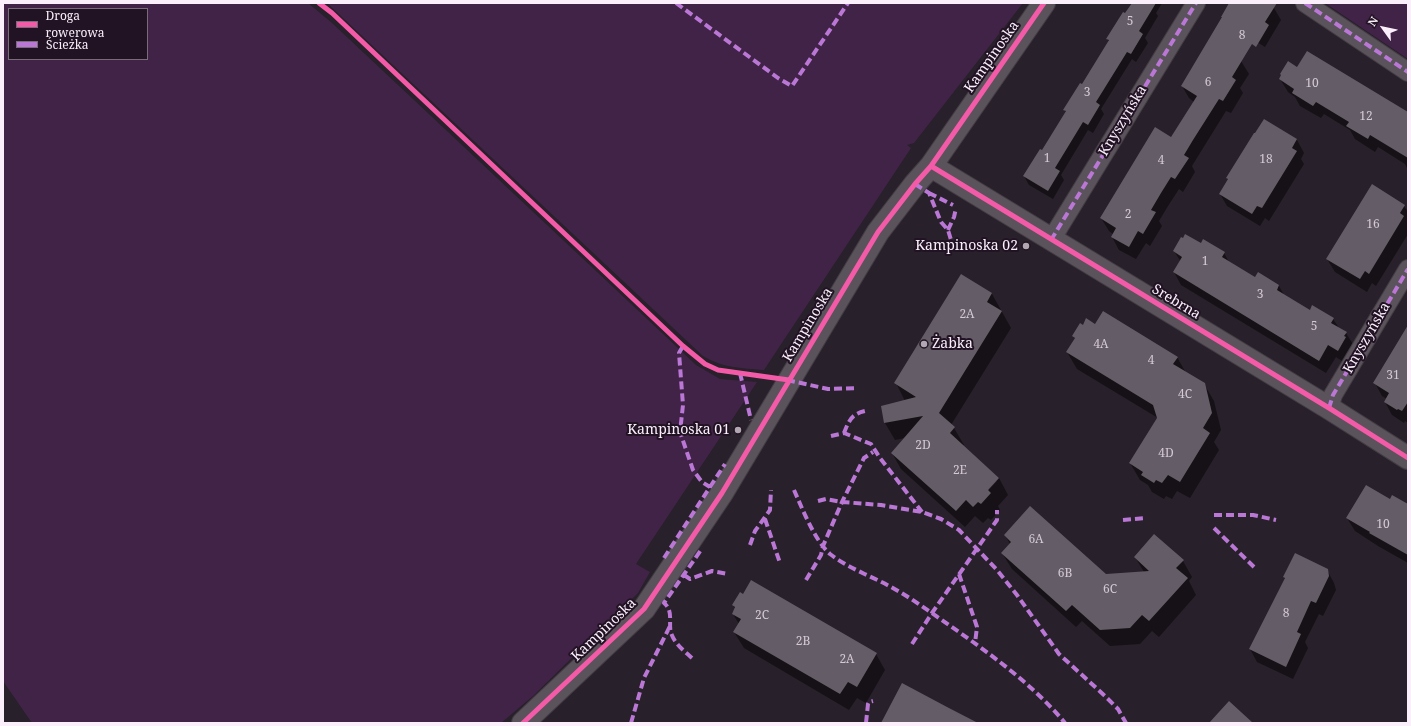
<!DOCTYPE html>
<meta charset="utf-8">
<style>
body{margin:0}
#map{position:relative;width:1411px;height:726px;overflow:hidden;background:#28202a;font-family:"Noto Serif",serif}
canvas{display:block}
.frame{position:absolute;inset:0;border:4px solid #faeffb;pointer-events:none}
.legend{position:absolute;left:8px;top:8px;width:140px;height:52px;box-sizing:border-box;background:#221324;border:1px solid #786b7a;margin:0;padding:5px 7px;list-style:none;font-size:12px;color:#faeffb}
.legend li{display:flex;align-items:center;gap:8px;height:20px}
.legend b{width:20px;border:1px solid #786b7a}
.north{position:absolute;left:1363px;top:8px;width:40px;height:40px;-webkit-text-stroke:3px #221324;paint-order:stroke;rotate:303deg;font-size:11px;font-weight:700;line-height:16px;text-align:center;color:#faeffb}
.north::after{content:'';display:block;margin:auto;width:14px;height:18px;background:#faeffb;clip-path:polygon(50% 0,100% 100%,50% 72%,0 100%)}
</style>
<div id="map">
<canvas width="1411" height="726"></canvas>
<div class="frame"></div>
<ul class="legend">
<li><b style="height:5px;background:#f35aa7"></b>Droga rowerowa</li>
<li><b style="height:5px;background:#ba77d6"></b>Ścieżka</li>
</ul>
<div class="north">N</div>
</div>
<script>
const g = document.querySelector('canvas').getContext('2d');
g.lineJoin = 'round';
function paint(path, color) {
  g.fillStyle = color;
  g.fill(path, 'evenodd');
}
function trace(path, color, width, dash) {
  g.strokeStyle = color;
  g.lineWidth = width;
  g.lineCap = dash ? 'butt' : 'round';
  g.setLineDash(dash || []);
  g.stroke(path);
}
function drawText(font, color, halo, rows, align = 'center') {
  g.font = font + ' "Noto Serif",serif';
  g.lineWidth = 4;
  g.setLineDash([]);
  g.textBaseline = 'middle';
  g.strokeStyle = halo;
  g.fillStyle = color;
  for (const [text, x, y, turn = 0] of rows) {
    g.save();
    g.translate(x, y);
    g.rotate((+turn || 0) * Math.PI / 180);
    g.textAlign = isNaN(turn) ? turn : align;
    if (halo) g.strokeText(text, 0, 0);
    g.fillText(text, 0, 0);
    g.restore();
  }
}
const green = new Path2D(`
 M3 3H308L332 23 696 365 720 379 757 382 636 564 650 572 638 593 533 696 501 723H32L3 681ZM9 9H147V59H9Z
 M327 3H1023L914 143 907 145 911 148 764 370C741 368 723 368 703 356Z
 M1325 3H1408V59Z`);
const shadow = new Path2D(`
 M1133 3H1162L1156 13 1158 16 1145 38 1148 43 1136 62 1132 59 1101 109 1104 114 1093 133 1088 130 1061 175 1064 180 1053 199 1029 185 1024 176 1042 152 1066 113 1065 110 1083 86 1109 42 1107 39 1126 15Z
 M1232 3H1270L1274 8 1281 20 1265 47 1233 27Z
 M1241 61 1249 74 1240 88 1243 93 1231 113 1226 111 1200 153 1192 166 1195 172 1183 192 1179 189 1168 206 1159 221 1162 226 1150 246 1146 243 1136 259 1119 250 1112 237 1113 234 1109 231 1101 218 1171 138 1194 102 1189 98 1182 86Z
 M1298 68 1408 113V170L1405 164 1378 147 1375 152 1355 139 1350 130 1324 114 1321 118 1300 106 1295 97 1288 92 1280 79Z
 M1265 121 1297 140 1304 153 1301 159 1304 164 1269 221 1265 218 1260 226 1227 206 1220 194 1228 180 1227 178Z
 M1404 206 1408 212V234L1376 286 1372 283 1367 292 1335 272 1327 259Z
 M1201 245 1224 253 1229 262 1256 278 1258 274 1279 286 1284 295 1310 311 1313 307 1333 319 1339 328 1346 333 1354 346 1345 363 1336 357 1326 373 1181 285 1174 272 1181 262 1174 251Z
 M961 275 992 294 1011 328 951 425 954 428 964 445 963 446 999 478 1008 495 998 506 1000 510 991 520 988 518 983 523 975 516 965 527 901 469 892 453 905 438 895 440 885 423 882 407 905 401 896 383ZM995 481H997L985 494 984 493Z
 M1095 325 1177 357 1186 373 1204 384 1214 401 1221 430 1214 442 1219 450 1190 498 1177 491 1172 499 1166 496 1164 499 1152 492 1148 485 1140 480 1130 463 1158 418 1077 369 1067 352 1075 339 1073 336 1083 326Z
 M1408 328V423L1405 421 1404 423 1392 415 1385 402 1387 399 1382 396 1375 383Z
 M1408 509V563L1378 546 1355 531 1347 518Z
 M1005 535 1105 575 1144 572 1135 557 1183 561 1192 577 1189 581 1196 595 1159 637 1152 631 1140 644 1110 646 1082 621 1076 627 1012 569 1002 553 1010 544Z
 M1327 570 1334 583 1336 590 1323 616 1319 614 1305 642 1308 648 1293 679 1257 662 1250 649 1285 579 1284 577Z
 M733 605 876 654 885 670 866 703 857 698 849 710 744 648 734 632 739 624 733 614 735 609Z`);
const building = new Path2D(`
 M1132 3H1156L1139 31 1143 34 1131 54 1127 52 1096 102 1100 105 1088 125 1083 122 1055 168 1060 171 1048 191 1023 176 1040 149 1042 150 1066 111 1063 110 1080 83 1082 84 1109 40 1106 39 1123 12 1125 13Z
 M1229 3H1277L1265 22 1269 25 1256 47 1252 44 1232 77 1236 80 1223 101 1219 99 1193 140 1184 155 1189 158 1175 179 1171 177 1161 193 1151 210 1156 212 1143 234 1138 231 1129 247 1111 237 1116 228 1100 218 1155 127 1171 137 1197 96 1181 86 1222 17H1221Z
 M1307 51 1408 112V158L1370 135 1368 139 1346 126 1349 122 1316 102 1313 106 1292 93 1294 89 1279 79 1281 75 1280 74 1288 61 1297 67Z
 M1264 119 1297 139 1292 148 1297 151 1262 208 1257 206 1252 214 1219 194 1228 179 1226 178 1254 133H1255Z
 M1372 184 1405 205 1400 213 1404 216 1369 274 1365 271 1360 279 1326 259Z
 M1185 234 1201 243 1203 239 1225 252 1222 257 1255 277 1258 272 1279 285 1277 290 1310 310 1312 305 1334 318 1331 323 1347 332 1344 336 1346 337 1338 351 1328 345 1319 361 1173 272 1182 257 1173 251 1181 237 1183 238Z
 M961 274 992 293 987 302 1002 311 939 413 955 427 950 433 999 478 988 490 991 493 981 504 978 502 973 507 966 500 956 511 891 453 923 416 884 423 881 406 916 397 894 383Z
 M1103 311 1178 357 1173 364 1205 383 1212 413 1203 428 1210 433 1180 482 1168 475 1162 483 1156 480 1154 483 1141 475 1143 472 1129 463 1157 418 1153 405 1066 352 1075 338 1072 336 1080 323 1083 325 1086 318 1095 324Z
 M1408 325V402L1402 411 1398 409 1397 410 1384 402 1389 393 1373 383Z
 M1366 485 1390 499 1392 495 1408 504V555L1369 533 1370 532 1346 518Z
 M1030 506 1106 574 1149 571 1134 557 1154 534 1184 560 1176 568 1188 578 1149 621 1142 615 1130 628 1100 630 1072 605 1066 611 1001 553 1011 542 1004 535Z
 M1295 553 1328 569 1329 576 1316 603 1311 601 1297 632 1301 634 1286 667 1249 649 1285 578 1283 577Z
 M751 580 877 653 857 687 848 682 840 694 733 632 741 619 732 614 735 607 732 605 740 592 743 594Z
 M902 683 947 707 978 723H881Z
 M1229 701 1253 723H1209Z`);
const minor = new Path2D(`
 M1305 3 1408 72
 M1051 240 1196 3
 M1329 408 1333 395 1408 269`);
const tertiary = new Path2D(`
 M931 166 1329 408 1408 458
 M523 723 644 609 722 493 878 232 915 184 931 166 1044 3`);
const quiet = new Path2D(`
 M676 3 778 78 792 86 848 3
 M1305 3 1408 72
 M915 184 929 193 941 222 948 230 951 240
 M929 193 953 205
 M948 230 954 217 956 208
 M1051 240 1196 3
 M740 373 751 420
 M787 380 828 389 858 388
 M1329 408 1333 395 1408 269
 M844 433C849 420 852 414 865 411
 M831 436 844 433 871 444 880 458 922 512
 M710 487 725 464
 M794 490C802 508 815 541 830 554 848 568 871 576 891 587 915 600 937 617 959 632 997 659 1035 687 1065 723
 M818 501 826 499 842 502 881 505 922 512 941 519 959 530 997 570 1017 595 1059 654 1105 696 1118 709 1126 723
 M1214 515H1253L1276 520
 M765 519 780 563
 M1123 520 1146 518
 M1214 528 1254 567
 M750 545 755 531 770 510 771 490
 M664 558 710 487 702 482 693 470 680 432 683 405 679 353 683 346
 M959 574 977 627 975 643
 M684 575 690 579 712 571 728 574
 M806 580 821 555 823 546 842 502 864 458 873 452
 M912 644 932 613 997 520V510
 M692 658C684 651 675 644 671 633 668 623 674 611 664 603L701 550
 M631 723 644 678 670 626
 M866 723 868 704 869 702 873 701`);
const cycleway = new Path2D(`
 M319 3 332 13 683 346 705 364 718 370 789 380
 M931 166 1329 408 1408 458
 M523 723 644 609 722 493 878 232 915 184 931 166 1044 3`);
const markers = [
 [1026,246,4,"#b0a7b2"],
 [924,344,4,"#b0a7b2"],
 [738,430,4,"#b0a7b2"]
];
const numberNames = [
 ["5",1130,22],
 ["8",1242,36],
 ["6",1208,83],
 ["10",1312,84],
 ["3",1087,93],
 ["12",1366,117],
 ["1",1047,159],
 ["18",1266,160],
 ["4",1161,161],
 ["2",1128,215],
 ["16",1373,225],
 ["1",1205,262],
 ["3",1260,295],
 ["2A",967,315],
 ["5",1314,327],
 ["4A",1101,345],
 ["4",1151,361],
 ["31",1393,376],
 ["4C",1185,395],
 ["2D",923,446],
 ["4D",1166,454],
 ["2E",960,471],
 ["10",1383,525],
 ["6A",1036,540],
 ["6B",1065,574],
 ["6C",1110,590],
 ["8",1286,614],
 ["2C",762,616],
 ["2B",803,642],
 ["2A",847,660]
];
const streetNames = [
 ["Kampinoska",992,57,-55],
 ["Knyszyńska",1123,121,-59],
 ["Srebrna",1176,302,31],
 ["Kampinoska",808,325,-59],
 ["Knyszyńska",1367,338,-60],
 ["Kampinoska",604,630,-44]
];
const poiNames = [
 ["Kampinoska 02",1018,246],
 ["Żabka",932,344,"left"],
 ["Kampinoska 01",730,430]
];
paint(green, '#412347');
paint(shadow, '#0007');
paint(building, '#645c66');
trace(minor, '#433b44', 20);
trace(tertiary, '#433b44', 24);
trace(minor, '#5a535b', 18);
trace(tertiary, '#5a535b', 22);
trace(quiet, '#ba77d6', 4, [8, 4]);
trace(cycleway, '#f35aa7', 5);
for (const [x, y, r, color] of markers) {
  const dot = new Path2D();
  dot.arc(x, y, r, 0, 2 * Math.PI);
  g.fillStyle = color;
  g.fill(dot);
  trace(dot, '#221324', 1.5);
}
drawText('12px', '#d4cad6', null, numberNames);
drawText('14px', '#faeffb', '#221324', streetNames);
drawText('14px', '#faeffb', '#221324', poiNames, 'right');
</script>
